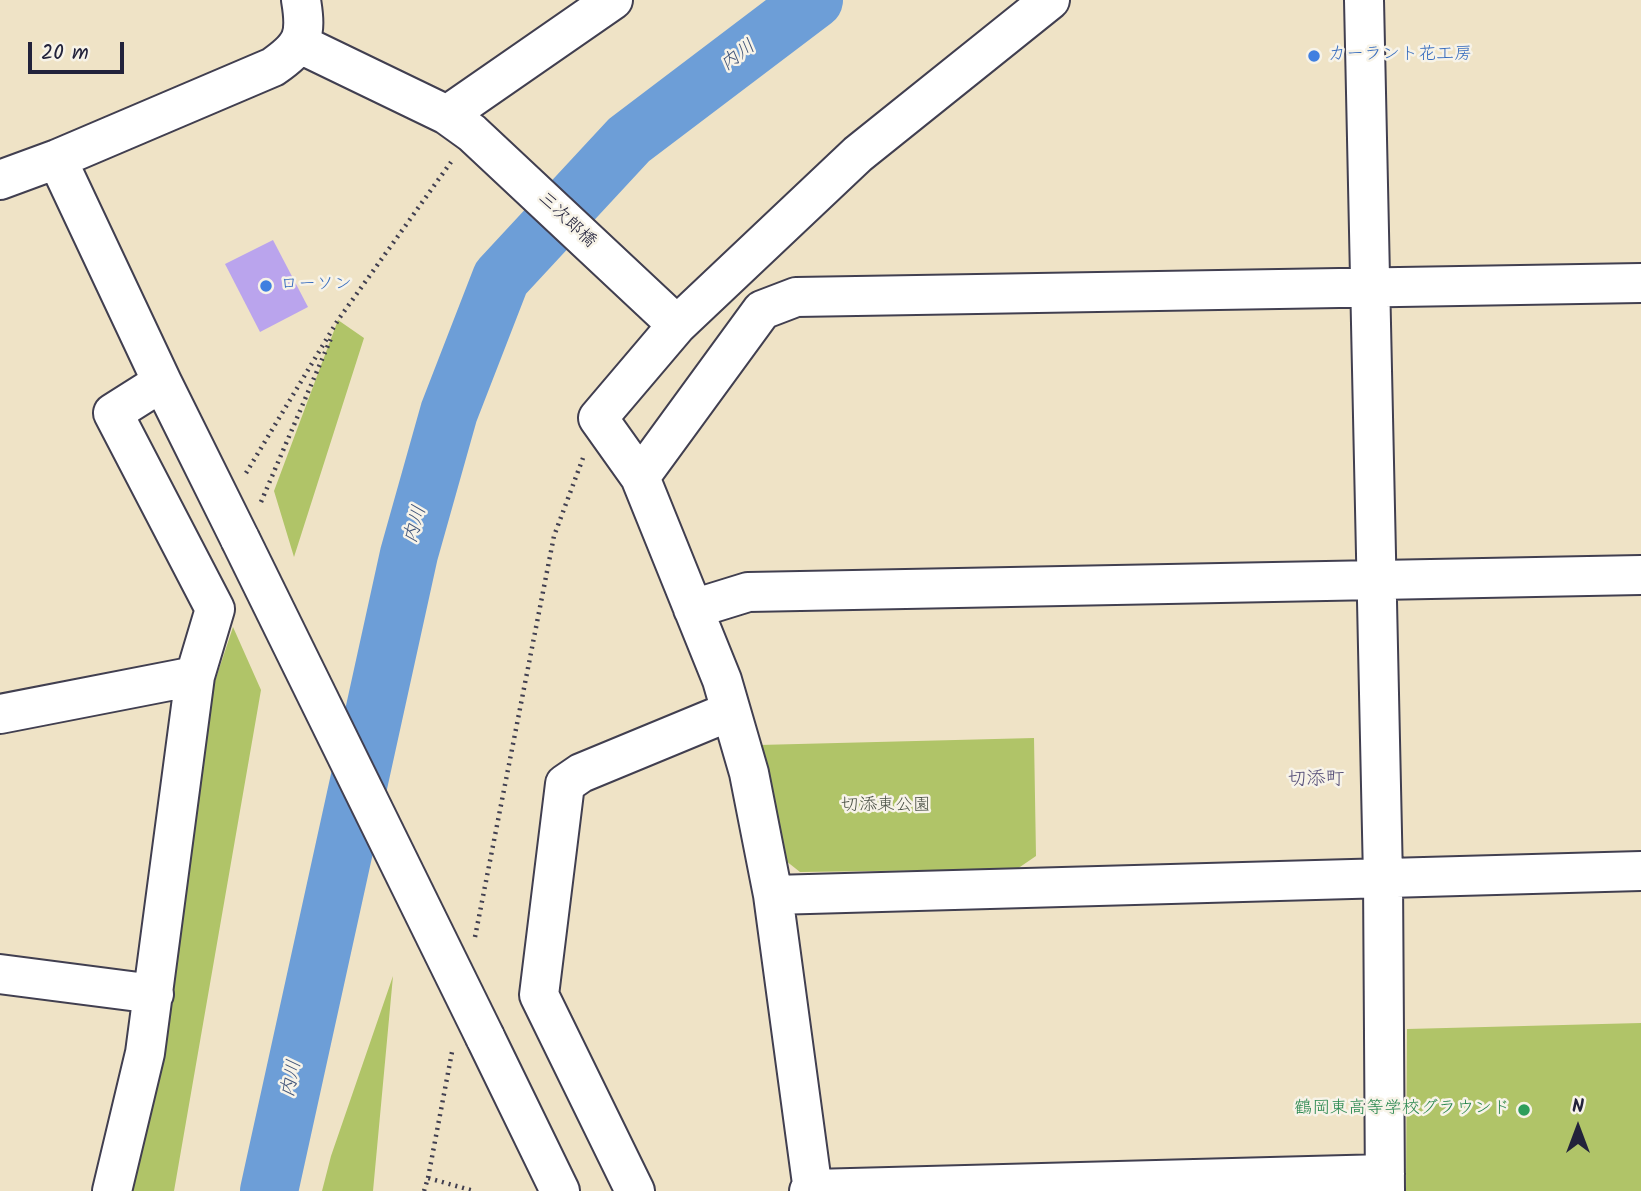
<!DOCTYPE html>
<meta charset="utf-8">
<style>
body{margin:0}
#map{position:relative;width:1641px;height:1191px;overflow:hidden;background:#efe3c6;font-family:Kalam,sans-serif}
canvas{display:block}
.north{position:absolute;left:1543px;top:1093px;width:70px;height:70px;-webkit-text-stroke:5px #f7f3e8;paint-order:stroke;rotate:0deg;font-size:19px;font-weight:700;line-height:28px;text-align:center;color:#22223b}
.north::after{content:'';display:block;margin:auto;width:24px;height:32px;background:#22223b;clip-path:polygon(50% 0,100% 100%,50% 72%,0 100%)}
.scale{position:absolute;left:28px;top:42px;width:96px;height:32px;box-sizing:border-box;border:4px solid #22223b;border-top:0;padding-left:9px;font-size:21px;line-height:24px;white-space:nowrap;color:#22223b;-webkit-text-stroke:5px #f7f3e8;paint-order:stroke}
</style>
<div id="map">
<canvas width="1641" height="1191"></canvas>
<div class="north">N</div>
<div class="scale">20 m</div>
</div>
<script>
const g = document.querySelector('canvas').getContext('2d');
g.lineJoin = 'round';
function paint(path, color) {
  g.fillStyle = color;
  g.fill(path, 'evenodd');
}
function trace(path, color, width, dash) {
  g.strokeStyle = color;
  g.lineWidth = width;
  g.lineCap = dash ? 'butt' : 'round';
  g.setLineDash(dash || []);
  g.stroke(path);
}
function drawText(font, color, halo, rows, align = 'center') {
  g.font = font + ' Kalam,"Klee One",sans-serif';
  g.lineWidth = 5;
  g.setLineDash([]);
  g.textBaseline = 'middle';
  g.strokeStyle = halo;
  g.fillStyle = color;
  for (const [text, x, y, turn = 0] of rows) {
    g.save();
    g.translate(x, y);
    g.rotate((+turn || 0) * Math.PI / 180);
    g.textAlign = isNaN(turn) ? turn : align;
    if (halo) g.strokeText(text, 0, 0);
    g.fillText(text, 0, 0);
    g.restore();
  }
}
const green = new Path2D(`
 M338 320 364 338 294 557 274 491Z
 M233 627 261 690 174 1191H129L211 693Z
 M1034 738 1036 856 1017 869 800 872 776 853 759 745Z
 M393 976 373 1191H322L331 1156Z
 M1641 1023V1191H1406L1407 1029Z`);
const river = new Path2D(`
 M269 1191 409 554 449 412 501 278 629 140 814 0`);
const building = new Path2D(`
 M273 240 308 307 260 332 225 264Z`);
const path = new Path2D(`
 M246 473 338 320 451 162
 M261 502 332 336
 M475 937 554 536 583 458
 M428 1178 452 1052
 M424 1191 428 1178 474 1191`);
const minor = new Path2D(`
 M1364 0 1383 878 1385 1191
 M300 44 447 115 472 133 677 325 598 418 640 477 722 680 749 773 773 895 813 1191
 M447 115 613 0
 M57 159 162 382 240 539
 M0 180 57 159 273 67C303 46 307 36 301 0
 M677 325 858 154 1050 0
 M640 477 762 310 796 297 1641 283
 M693 609 748 592 1641 575
 M0 714 195 676
 M773 895 1641 871
 M0 974 154 994
 M485 1037 560 1191
 M112 1191 145 1053 195 676 215 609 113 413 162 382
 M635 1191 539 995 565 784 581 773 731 711
 M809 1191 813 1189 1385 1174`);
const minorBridge = new Path2D(`
 M240 539 485 1037`);
const markers = [
 [1314,56,7,"#3f7fe0"],
 [266,286,7,"#3f7fe0"],
 [1524,1110,7,"#2e9e5b"]
];
const shopNames = [
 ["カーラント花工房",1328,56],
 ["ローソン",280,286]
];
const streetNames = [
 ["三次郎橋",566,221,43]
];
const parkNames = [
 ["切添東公園",886,807]
];
const leisureNames = [
 ["鶴岡東高等学校グラウンド",1510,1110]
];
const waterNames = [
 ["内川",739,57,-37],
 ["内川",417,525,-74],
 ["内川",293,1079,-78]
];
const neighbourhoodNames = [
 ["切添町",1316,781]
];
paint(green, '#b0c468');
trace(river, '#6d9ed7', 58);
paint(building, '#baa4ed');
trace(minor, '#413f50', 42);
trace(path, '#413f50', 4.5, [2, 5]);
trace(minor, '#fff', 38);
trace(minorBridge, '#413f50', 42, []);
trace(minorBridge, '#fff', 38);
for (const [x, y, r, color] of markers) {
  const dot = new Path2D();
  dot.arc(x, y, r, 0, 2 * Math.PI);
  g.fillStyle = color;
  g.fill(dot);
  trace(dot, '#f7f3e8', 2.5);
}
drawText('18px', '#366cbe', '#f7f3e8', shopNames, 'left');
drawText('18px', '#22223b', '#f7f3e8', streetNames);
drawText('18px', '#4d5348', '#f7f3e8', parkNames);
drawText('18px', '#27864d', '#f7f3e8', leisureNames, 'right');
drawText('italic 19px', '#405479', '#f7f3e8', waterNames);
drawText('19px', '#575079', '#f7f3e8', neighbourhoodNames);
</script>
